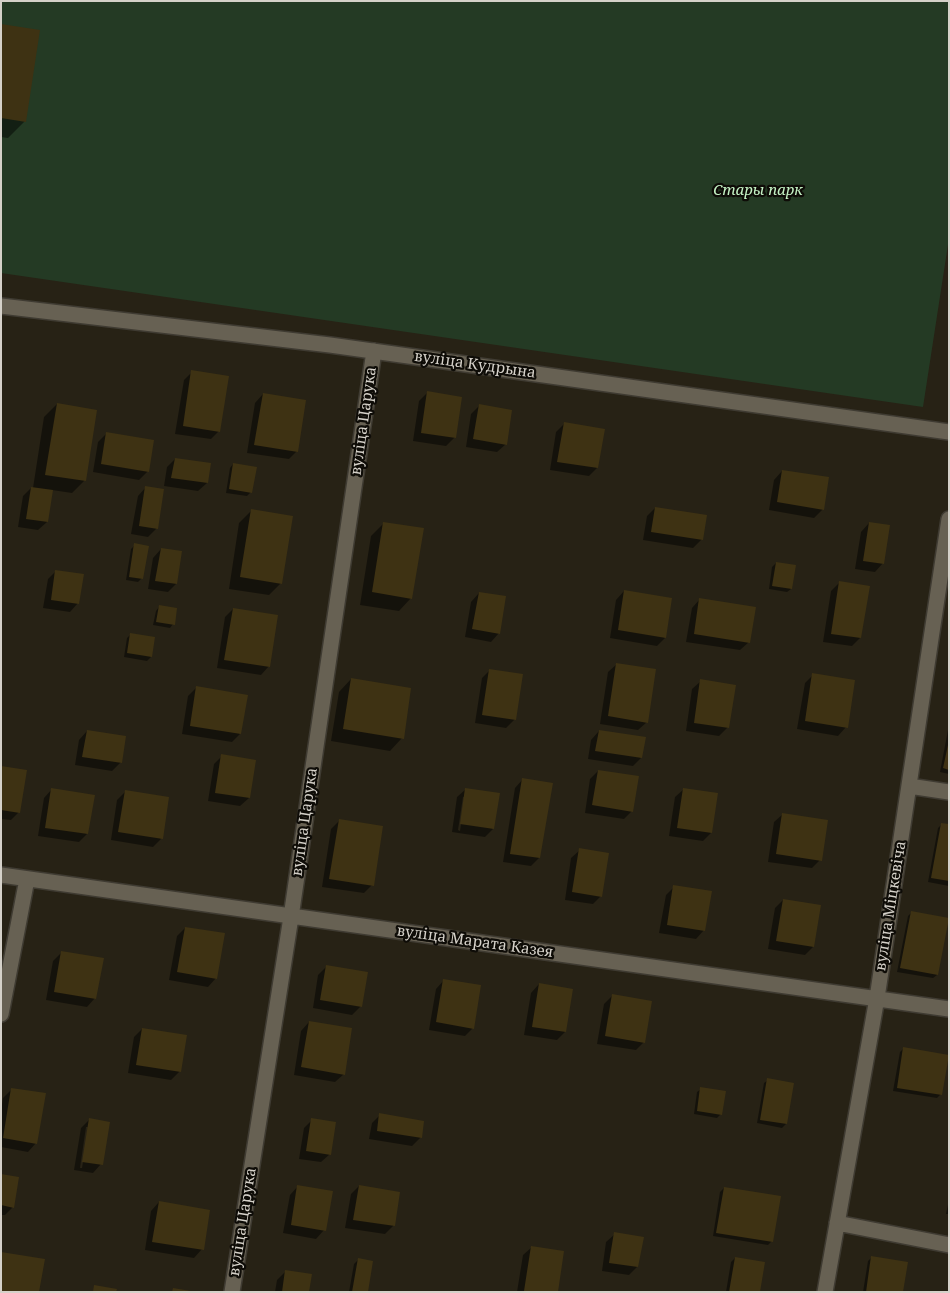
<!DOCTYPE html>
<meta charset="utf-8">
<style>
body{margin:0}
#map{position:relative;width:950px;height:1293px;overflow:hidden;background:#272215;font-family:"Noto Serif",serif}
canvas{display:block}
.frame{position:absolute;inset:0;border:2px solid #d5d1c9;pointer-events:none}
</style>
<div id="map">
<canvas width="950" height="1293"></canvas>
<div class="frame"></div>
</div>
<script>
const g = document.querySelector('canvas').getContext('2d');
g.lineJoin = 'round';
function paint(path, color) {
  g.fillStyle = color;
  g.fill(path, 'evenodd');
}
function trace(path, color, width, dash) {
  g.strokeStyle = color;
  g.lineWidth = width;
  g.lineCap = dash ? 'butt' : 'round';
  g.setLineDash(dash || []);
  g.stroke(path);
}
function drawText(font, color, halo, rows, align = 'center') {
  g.font = font + ' "Noto Serif",serif';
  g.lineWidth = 4.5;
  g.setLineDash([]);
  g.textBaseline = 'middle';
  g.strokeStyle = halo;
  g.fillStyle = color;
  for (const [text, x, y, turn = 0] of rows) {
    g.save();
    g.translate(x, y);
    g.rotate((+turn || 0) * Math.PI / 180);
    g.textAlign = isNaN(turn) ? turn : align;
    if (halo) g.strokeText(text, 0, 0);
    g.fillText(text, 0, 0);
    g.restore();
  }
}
const green = new Path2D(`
 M1 1H949V238L923 407 1 273Z`);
const shadow = new Path2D(`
 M1 25 25 121 8 138 1 137Z
 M192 372 219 431 211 439 175 434 184 380Z
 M428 392 455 437 446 446 413 441 419 401Z
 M263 394 297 451 289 459 247 453 255 403Z
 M57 404 84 481 72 493 52 490 47 522 38 530 18 527 23 496 31 488H33L44 417Z
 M479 406 506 444 497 452 466 447 471 414Z
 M564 424 597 468 589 476 550 470 556 432Z
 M106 434 148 471 139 480 93 472 98 442Z
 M175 459 210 464 207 483 198 491 164 486 167 467Z
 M233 464 251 492 247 496 226 493 230 468Z
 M782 471 823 509 814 518 769 510 774 480Z
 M146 487 163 490 156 529 148 537 131 534 138 496Z
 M655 508 702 539 693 548 643 540 647 516Z
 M252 510 281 583 269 595 229 589 239 523Z
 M384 523 411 598 399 611 360 605 371 536Z
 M869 523 883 563 875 572 855 569 861 532Z
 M135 545 142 578 138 582 126 580 131 549Z
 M161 549 181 552 176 584 168 592 148 589 153 558Z
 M776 563 791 589 787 592 769 589 772 567Z
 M56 571 78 603 70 612 43 608 48 579Z
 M840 582 860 638 852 646 823 642 831 591Z
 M624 591 665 638 657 646 610 638 616 600Z
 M479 593 499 633 491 642 465 637 471 602Z
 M700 599 749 642 740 650 686 642 692 608Z
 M159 607 173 624 170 628 153 625 156 611Z
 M233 609 269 666 261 675 217 668 225 617Z
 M131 634 151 657 147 661 124 657 127 638Z
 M617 664 647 722 638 730 600 724 608 672Z
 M490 670 515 719 506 728 475 723 482 678Z
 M813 675 846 727 838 736 797 729 805 683Z
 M351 679 402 738 390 751 331 741 339 692Z
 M701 681 728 727 719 736 686 731 692 689Z
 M196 688 240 734 232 742 182 734 188 696Z
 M948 730H949V774L940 772Z
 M87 731 121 762 112 771 75 765 79 740Z
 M599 731 641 758 633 766 588 759 591 740Z
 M222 756 249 798 240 806 208 801 214 764Z
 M1 767 19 812 11 820 1 819Z
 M598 771 632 811 624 819 585 813 590 779Z
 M523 779 539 858 531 866 503 862 515 788Z
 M52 789 87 834 79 842 38 836 44 798Z
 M466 789 493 829 485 837 452 832 457 797ZM463 797H465L460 831 458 830Z
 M684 789 711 833 703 841 669 836 675 797Z
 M126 791 161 839 153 847 111 840 117 800Z
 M783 814 820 860 812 868 768 862 774 822Z
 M339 821 372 885 364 893 322 887 331 829Z
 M942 824 949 826V886L928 882 938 828Z
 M580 850 601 896 593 904 565 900 571 858Z
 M674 887 704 930 696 939 659 933 666 895Z
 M783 900 813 947 805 955 768 949 775 908Z
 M912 912 937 975 933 978 897 972 908 916Z
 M185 928 216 978 208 987 169 980 177 936Z
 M62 952 95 998 87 1007 46 1000 53 961Z
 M326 967 361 1006 352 1015 313 1008 318 975Z
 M444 980 473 1028 465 1036 429 1030 436 989Z
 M539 984 565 1032 557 1040 524 1035 531 993Z
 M612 996 644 1042 636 1050 597 1044 604 1004Z
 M309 1022 344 1074 335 1082 294 1075 301 1031Z
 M142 1029 180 1071 171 1080 128 1073 134 1037Z
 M904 1048 941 1094 937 1098 893 1091 900 1052Z
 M768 1080 786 1124 782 1128 757 1123 764 1083Z
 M12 1089 36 1143 28 1152 1 1147V1111L3 1098Z
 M701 1089 721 1114 717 1118 694 1114 697 1092Z
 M380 1115 421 1137 412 1146 369 1139 372 1123Z
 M89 1120 101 1164 93 1173 74 1170 81 1128ZM86 1127H89L82 1168H80Z
 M312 1120 330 1154 321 1162 299 1159 304 1128Z
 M1 1175 13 1207 5 1215H1Z
 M298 1186 324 1230 316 1239 283 1233 290 1195Z
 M359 1186 399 1193 393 1226 385 1234 345 1228 351 1194Z
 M724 1188 772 1241 768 1245 713 1236 720 1192Z
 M949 1200V1214H946Z
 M159 1202 202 1249 194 1258 145 1250 151 1211Z
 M615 1234 637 1267 629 1275 602 1271 606 1242Z
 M532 1247 556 1292H517L523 1255Z
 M872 1257 902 1292H863L868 1261Z
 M735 1258 759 1292H726L731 1262Z
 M358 1260 367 1292H349L354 1264Z
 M286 1271 308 1292H275L277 1280Z`);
const building = new Path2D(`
 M1 24 40 30 26 122 1 118Z
 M191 370 229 376 220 432 183 426Z
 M427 391 462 397 456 438 421 433Z
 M263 393 306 400 298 452 254 445Z
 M57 403 97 410 86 481 45 475Z
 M479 404 512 410 507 445 473 439Z
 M564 422 605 429 598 468 557 462Z
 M106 432 154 440 149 472 101 464Z
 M175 458 211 463 208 483 171 478Z
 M233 463 257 467 252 493 229 489Z
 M782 470 829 477 824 510 777 502Z
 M145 486 164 489 158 529 139 526Z
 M31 487 53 490 48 522 26 519Z
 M655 507 707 515 703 540 651 532Z
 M251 509 293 516 282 584 240 577Z
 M383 522 424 528 412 599 372 592Z
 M869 522 890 525 884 564 863 561Z
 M134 543 149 546 143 579 129 577Z
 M161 548 182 551 177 584 155 581Z
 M776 562 796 565 792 589 772 586Z
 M55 570 84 574 79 604 51 600Z
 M839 581 870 586 861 638 831 634Z
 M624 590 672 598 666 638 618 630Z
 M479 592 506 596 500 634 472 629Z
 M699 598 756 607 750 643 694 634Z
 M159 605 177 608 175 625 156 622Z
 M233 608 278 615 270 667 224 660Z
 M130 633 155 637 152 657 127 653Z
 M616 663 656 669 648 723 608 716Z
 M489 669 523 674 516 720 482 715Z
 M812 673 855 680 848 728 805 721Z
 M351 678 411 688 404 739 343 729Z
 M700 679 736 685 729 728 694 723Z
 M196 686 248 695 241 734 190 726Z
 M87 730 126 736 122 763 82 757Z
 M599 730 646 737 642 758 595 751Z
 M948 745H949V770L943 768Z
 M221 754 256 760 250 798 215 793Z
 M1 766 27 770 20 813 1 810Z
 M598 770 639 776 633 812 592 805Z
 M522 778 553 783 540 858 510 854Z
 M51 788 95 795 88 834 45 828Z
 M465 788 500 793 494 829 460 824Z
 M683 788 718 793 712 833 677 828Z
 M125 790 169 797 163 839 118 832Z
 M782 813 828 820 822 861 776 854Z
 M339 819 383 826 374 886 329 879Z
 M941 823 949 824V881L931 878Z
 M579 848 609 853 602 897 572 892Z
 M673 885 712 891 705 931 667 925Z
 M783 899 821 905 814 947 776 941Z
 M911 911 949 918 938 975 900 968Z
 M185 927 225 933 217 979 177 972Z
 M61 951 104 958 96 999 54 992Z
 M326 965 368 972 362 1007 320 1000Z
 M443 979 481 985 474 1029 436 1022Z
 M539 983 573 989 566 1032 532 1027Z
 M612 994 652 1001 645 1043 605 1036Z
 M309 1021 352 1028 345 1075 301 1067Z
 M142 1028 187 1035 181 1072 136 1065Z
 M903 1047 949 1055 942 1095 897 1088Z
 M767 1078 794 1083 787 1124 760 1120Z
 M700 1087 726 1091 722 1115 697 1111Z
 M11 1088 46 1093 37 1144 3 1138Z
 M379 1113 424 1121 422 1138 377 1131Z
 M89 1118 110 1122 103 1165 82 1162Z
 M311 1118 336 1122 331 1155 306 1151Z
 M1 1174 19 1177 14 1208 1 1205Z
 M297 1185 333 1191 326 1231 291 1225Z
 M359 1185 400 1192 395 1226 353 1220Z
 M724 1187 781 1196 773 1242 716 1233Z
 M159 1201 210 1210 204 1250 152 1242Z
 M614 1232 644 1237 638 1267 609 1263Z
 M531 1246 564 1251 558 1292 524 1291Z
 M1 1252 45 1259 39 1292H1Z
 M871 1256 908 1262 903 1292H866Z
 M735 1257 765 1262 760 1292H729Z
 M358 1258 373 1261 368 1292H352Z
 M285 1270 312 1274 309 1292H282Z
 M94 1285 117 1289 116 1292H93Z
 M173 1288 191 1291V1292H172Z`);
const minor = new Path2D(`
 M1 306 330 345 949 432
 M909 786 949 792
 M1 875 949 1009
 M1 1014 27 879
 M837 1223 949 1245
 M232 1292 291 917 374 351
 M825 1292 877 998 949 519`);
const parkNames = [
 ["Стары парк",758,191]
];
const streetNames = [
 ["вуліца Кудрына",475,365,8],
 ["вуліца Царука",364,421,-82],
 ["вуліца Царука",305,822,-82],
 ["вуліца Міцкевіча",891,906,-81],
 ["вуліца Марата Казея",475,942,8],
 ["вуліца Царука",243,1222,-81]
];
paint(green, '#243a24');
paint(shadow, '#0007');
paint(building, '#3e3213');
trace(minor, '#3f3b32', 18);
trace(minor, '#676153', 15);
drawText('italic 15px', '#c4f2c4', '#0e0c07', parkNames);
drawText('15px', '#d5d1c9', '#0e0c07', streetNames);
</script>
